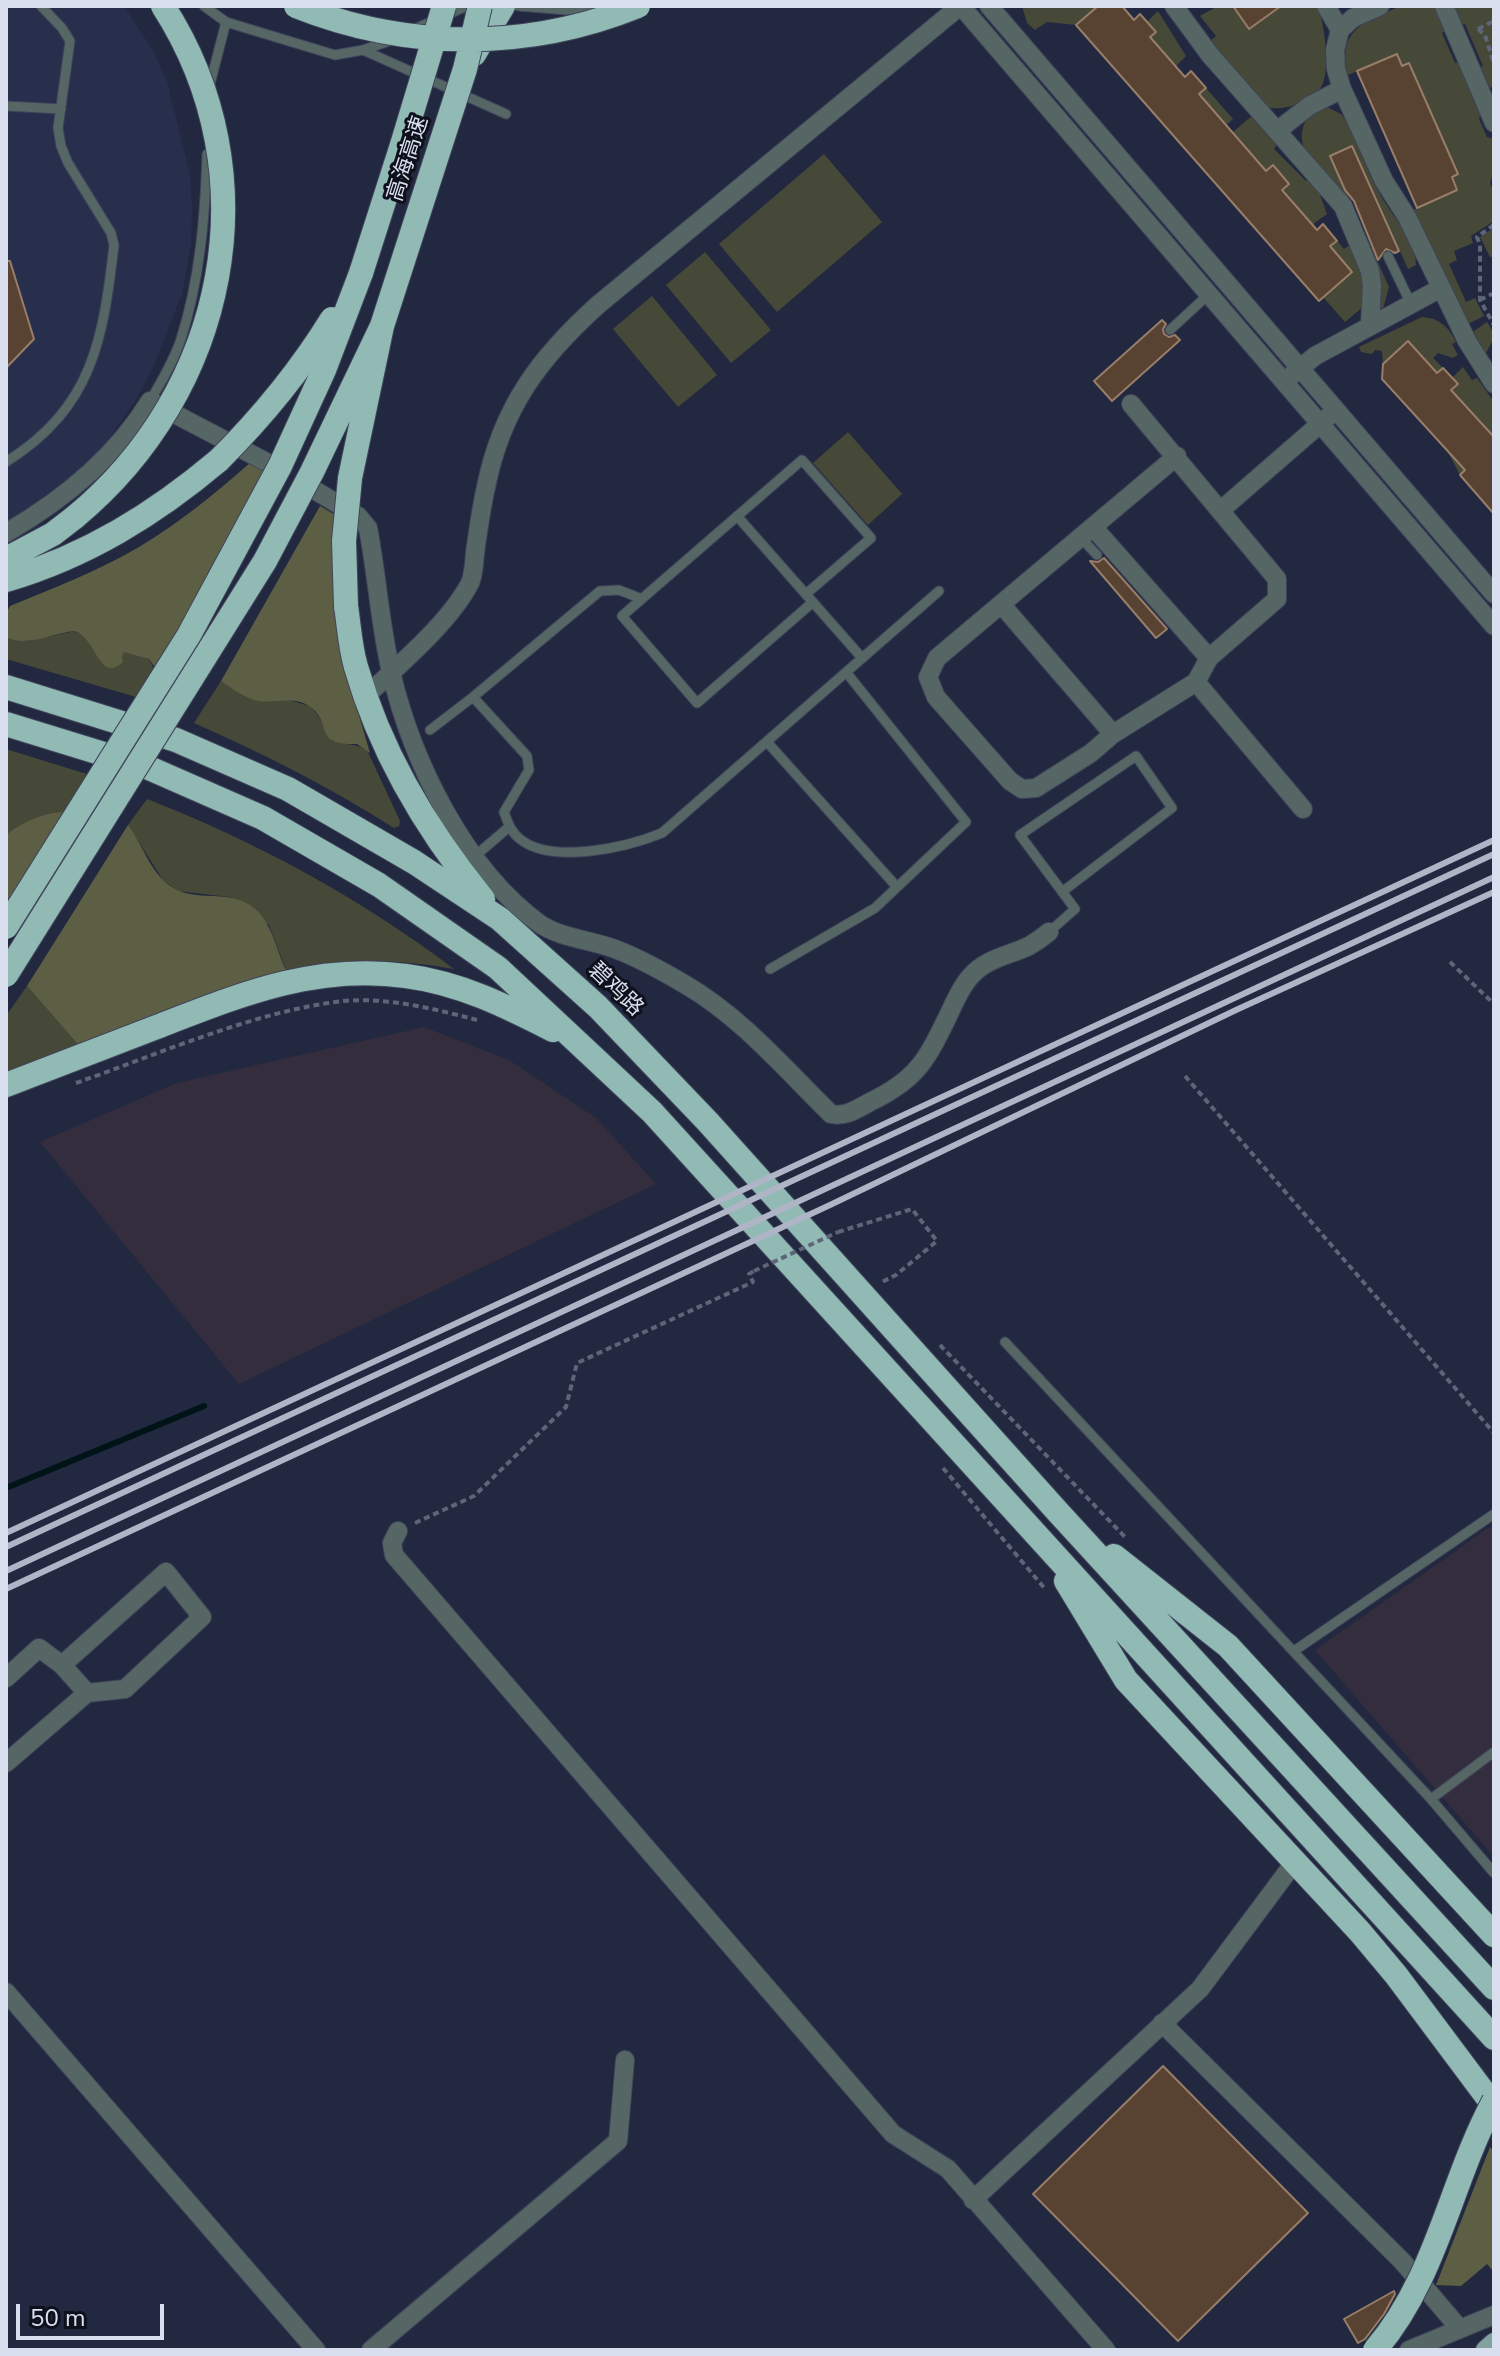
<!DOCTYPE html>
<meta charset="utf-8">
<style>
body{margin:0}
#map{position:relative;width:1500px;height:2356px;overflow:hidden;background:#22283f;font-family:"Nunito Sans",sans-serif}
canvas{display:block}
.frame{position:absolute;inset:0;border:8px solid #dadfef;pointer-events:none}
.scale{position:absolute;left:16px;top:2304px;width:148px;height:36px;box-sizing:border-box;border:4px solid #dadfef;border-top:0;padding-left:10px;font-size:24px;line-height:28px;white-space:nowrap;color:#dadfef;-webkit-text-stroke:6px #0e111c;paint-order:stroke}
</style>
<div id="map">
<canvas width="1500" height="2356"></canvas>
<div class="frame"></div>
<div class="scale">50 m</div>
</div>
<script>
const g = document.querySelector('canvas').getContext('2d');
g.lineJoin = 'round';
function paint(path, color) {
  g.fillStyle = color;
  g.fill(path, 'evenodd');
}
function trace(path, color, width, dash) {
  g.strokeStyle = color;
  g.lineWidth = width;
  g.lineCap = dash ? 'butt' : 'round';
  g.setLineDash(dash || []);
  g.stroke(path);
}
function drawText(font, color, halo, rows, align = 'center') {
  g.font = font + ' "Nunito Sans","Noto Sans SC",sans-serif';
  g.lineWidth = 6;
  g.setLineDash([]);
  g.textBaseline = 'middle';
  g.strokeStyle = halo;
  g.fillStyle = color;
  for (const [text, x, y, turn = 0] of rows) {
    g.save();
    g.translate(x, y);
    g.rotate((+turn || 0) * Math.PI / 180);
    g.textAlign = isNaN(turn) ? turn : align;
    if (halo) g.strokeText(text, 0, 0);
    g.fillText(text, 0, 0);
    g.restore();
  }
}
const built = new Path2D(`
 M6 6H124L152 49 167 81 190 174 192 207 191 246 182 294 152 370 135 401 105 444 69 479 35 507 6 523Z`);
const industrial = new Path2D(`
 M424 1027 509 1060 596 1118 656 1184 239 1384 40 1142 177 1083Z
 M1494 1524V1857L1315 1650Z`);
const green = new Path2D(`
 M1022 6H1098L1076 25 1047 22 1035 30 1027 23Z
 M1218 6H1233L1249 29 1280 6H1318C1324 24 1330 65 1323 83 1315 103 1286 110 1268 108L1209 42 1216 36 1200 16Z
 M1401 6 1437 7 1449 29 1442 33 1455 63 1463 61 1483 108 1479 119 1487 137 1494 139V169L1490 183 1494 194V221L1471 236 1473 243 1454 251 1457 260 1449 264 1466 302 1475 298 1484 316 1468 324 1413 210 1457 190 1452 177 1458 174 1410 63 1402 66 1397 54 1348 75C1336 29 1366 21 1401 6Z
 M1450 6H1494V91L1492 87 1486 89 1477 69 1483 66 1465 24 1458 26Z
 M1158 11 1186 56 1176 66 1150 37 1156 31 1147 22Z
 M1206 88 1233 119 1219 132 1211 124 1219 116 1199 94Z
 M1327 107 1341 114 1348 123C1358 146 1367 170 1379 192 1390 215 1416 238 1416 265L1408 269 1353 147 1330 156 1389 287 1383 309 1377 307 1378 282 1304 149C1298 129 1305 112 1327 107Z
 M1253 115 1278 143 1274 149 1306 181 1310 177 1324 191 1320 195 1327 214 1312 225 1233 132Z
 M824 154 882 222 777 312 719 244Z
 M1494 228V256L1490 257 1480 237Z
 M1337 241 1344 249 1352 243 1366 275 1363 307 1345 322 1323 297 1352 272 1330 246Z
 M705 252 771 330 731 363 666 285Z
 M652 296 717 375 678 407 613 329Z
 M1422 317C1439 318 1448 326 1456 342L1452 344 1458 355 1453 358 1438 353 1433 358 1443 368 1437 373 1408 341 1383 364 1382 351 1375 350 1372 354 1361 352 1359 347Z
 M1487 322C1496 335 1494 339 1486 353L1473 332Z
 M1463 367 1472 380 1477 378 1494 402V445L1460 475 1448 452 1480 423 1451 390 1452 378Z
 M848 432 902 494 868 525 813 463Z
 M75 631 121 656 124 652C160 653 158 674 143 699L6 659V635L8 638 27 641Z
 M221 681 252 699H286L310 706 318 715 332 741C345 745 355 743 367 750L400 821 399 826 394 828C330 787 264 754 194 723Z
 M6 749 93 776 73 811 6 835Z
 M147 799C257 842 360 898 454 969 393 958 346 959 286 970L269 925 229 897 178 891 163 880 128 825Z
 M27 986 81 1048 6 1078V1016Z`);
const forest = new Path2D(`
 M251 462 275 476 153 682 154 666 149 659 124 652 122 656 123 662C99 684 97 639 75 631 53 633 28 647 8 638L6 614 10 606C54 588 98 571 139 547 179 523 216 493 251 462Z
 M320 506 342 519 353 695 370 753 357 744C311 746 334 722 309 706 292 695 273 705 254 700 242 696 231 688 221 681Z
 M73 811 6 917V835C26 819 47 812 73 811Z
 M128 825C144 846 151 877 177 890 192 897 210 895 226 897 270 903 271 937 286 970L234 986 81 1048 27 986Z
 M1490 2147 1494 2152V2272L1487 2264 1461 2286 1436 2285Z`);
const stream = new Path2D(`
 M6 1488 204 1406`);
const building = new Path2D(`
 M1098 6H1122L1134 20 1140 14 1156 32 1150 37 1185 77 1191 71 1206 88 1199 94 1266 171 1273 165 1289 184 1282 190 1317 230 1323 224 1337 241 1330 246 1352 272 1319 301 1076 25Z
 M1233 6H1281L1249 29Z
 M1397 54 1402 66 1409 63 1458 174 1452 177 1457 190 1417 208 1357 71Z
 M1352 146 1399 251 1395 253 1386 249 1378 260 1354 201 1345 190 1330 156Z
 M6 261H10L34 339 6 368Z
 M1162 320 1166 324 1163 329 1164 334 1169 337 1175 335 1180 340 1112 401 1094 381Z
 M1408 341 1437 373 1443 368 1458 384 1451 390 1494 437V514L1460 475 1465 470 1382 379 1383 364Z
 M1104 558 1167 629 1156 638 1090 561 1098 562Z
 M1163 2066 1308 2213 1178 2341 1033 2194Z
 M1394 2291 1395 2294 1384 2314 1365 2339 1358 2343 1344 2319Z`);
const path = new Path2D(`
 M1478 29 1485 35 1494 64
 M1478 29 1494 21
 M1494 225 1477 237 1480 245V300L1494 325
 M1480 300 1494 293
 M1450 962 1494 1004
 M1185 1076 1494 1433
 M76 1083C159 1054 258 1010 344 1001 388 997 435 1009 477 1020
 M838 1232 912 1209 937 1241 896 1275 880 1283
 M940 1345 1125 1537
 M943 1468 1046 1590
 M415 1523 474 1496 566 1407 577 1363 753 1282 749 1274 754 1271`);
const lane = new Path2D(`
 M204 6 226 22 335 55 363 50 392 40
 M518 6 567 10 602 6
 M412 30 467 6
 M363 50 506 114
 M209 88 226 22
 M6 106 61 109
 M1388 256 1411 304
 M1170 330 1209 294
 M150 401C161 382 174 361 181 339 200 279 205 217 207 154
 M6 462C93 407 103 340 114 245L111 233 68 163 61 146 58 128 70 41 62 28 41 6
 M737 516 862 658
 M1080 537 1097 555
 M806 594 871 538 802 460 622 616 697 703 813 602
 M642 599 619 590 600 591 473 697 527 756 529 770 504 812C508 823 511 832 520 839 552 865 628 847 662 833L939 591
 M430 730 473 697
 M767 742 897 887
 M475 856 509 827
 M1049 932 1075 909 1020 835 1136 756 1172 808 1062 892
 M770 969 875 908 966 822 846 672
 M1005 1342 1431 1799 1494 1873
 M1294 1651 1494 1514
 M1431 1799 1494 1752`);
const street = new Path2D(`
 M961 6 1494 626
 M989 6 1494 594
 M1174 6 1210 55 1343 206 1370 271 1372 285 1370 325
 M1326 6 1340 30
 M1380 6 1353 18 1340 30 1335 50 1336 69 1342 89 1384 181 1407 217 1467 341 1494 384
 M1444 6 1494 123
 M1277 131 1309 106 1342 89
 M1292 375 1315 356 1441 288
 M1131 404 1277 579V599L1209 658 1196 682 1303 809
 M1177 456 937 658 928 677 936 697 1010 781 1022 789 1036 788 1091 753 1113 734 1196 682
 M316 491 358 516 368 528C377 575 380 625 391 672 412 761 464 869 540 924 561 938 591 940 615 949 639 958 664 972 686 985 741 1017 785 1069 831 1114 846 1117 857 1109 870 1102 918 1079 927 1059 949 1014 955 1001 961 987 970 977 986 958 1008 956 1029 946 1036 942 1043 937 1049 932
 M1221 510 1328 417
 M1093 527 1209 658
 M6 533C63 500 115 458 150 401L270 464
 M1001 604 1113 734
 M367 695C399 665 450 622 470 583 474 574 474 563 475 553 478 531 481 509 486 487 502 407 540 357 599 304L960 6
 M398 1531 392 1543 394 1555 893 2134 948 2169 1106 2350
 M6 1678 39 1648 62 1665 87 1693 125 1689 202 1617 166 1572 62 1665
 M6 1763 87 1693
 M6 1992 316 2350
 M1162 2023 1402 2261 1460 2329
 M973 2200 1200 1989 1294 1863
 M371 2350 618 2141 625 2060
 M1409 2350 1494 2315`);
const primary = new Path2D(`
 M1486 2350 1494 2343`);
const highway = new Path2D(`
 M474 54 503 6
 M361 273 402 145
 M6 559 53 534 75 517
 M6 580C87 556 155 514 219 460
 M346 606C349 625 350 647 356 667 381 754 426 829 483 899
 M6 687 176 740 288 789 414 862 500 919 598 1007 708 1122 1057 1511 1494 1988
 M6 724 149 768 263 818 379 885 498 968 652 1112 1494 2038
 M6 1085C55 1066 104 1047 154 1028 237 996 314 963 406 976 460 983 506 1006 553 1030
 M1114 1556 1228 1646 1494 1935
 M1066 1581 1126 1680 1360 1932 1396 1975 1494 2106`);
const rail = new Path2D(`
 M6 1533 1494 840
 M6 1547 1494 854
 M6 1571 1494 877
 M6 1589 830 1205 1236 1010 1494 892`);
const pathBridge = new Path2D(`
 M754 1271 838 1232`);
const highwayBridge = new Path2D(`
 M296 6C407 50 527 51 638 6
 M402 145 444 6
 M219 460C262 417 300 371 332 319
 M75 517C227 391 272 175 163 6
 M346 606 344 541 350 478 382 326 465 69 480 6
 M6 927 189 635 280 466 324 370 361 273
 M6 975 265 561 312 472 382 326
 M1375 2350C1437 2278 1450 2182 1494 2101`);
const streetNames = [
 ["高海高速",409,159,-72],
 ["碧鸡路",615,990,44]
];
paint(built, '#282f4d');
paint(industrial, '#332d3e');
paint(green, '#474938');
paint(forest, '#5d5f44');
trace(stream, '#001418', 6);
paint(building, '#584231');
trace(building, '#987d69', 2);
trace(lane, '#3f455b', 11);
trace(street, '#3f455b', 20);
trace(primary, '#3f455b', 22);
trace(highway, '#3f455b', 26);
trace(path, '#5f6579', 4, [6, 4]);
trace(lane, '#566664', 9);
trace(street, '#566664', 18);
trace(primary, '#81a29e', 20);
trace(highway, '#91bab5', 24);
trace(rail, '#afb4c6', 6);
trace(highwayBridge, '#3f455b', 26, []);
trace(pathBridge, '#5f6579', 4, [6, 4]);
trace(highwayBridge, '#91bab5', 24);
drawText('22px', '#dadfef', '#0e111c', streetNames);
</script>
